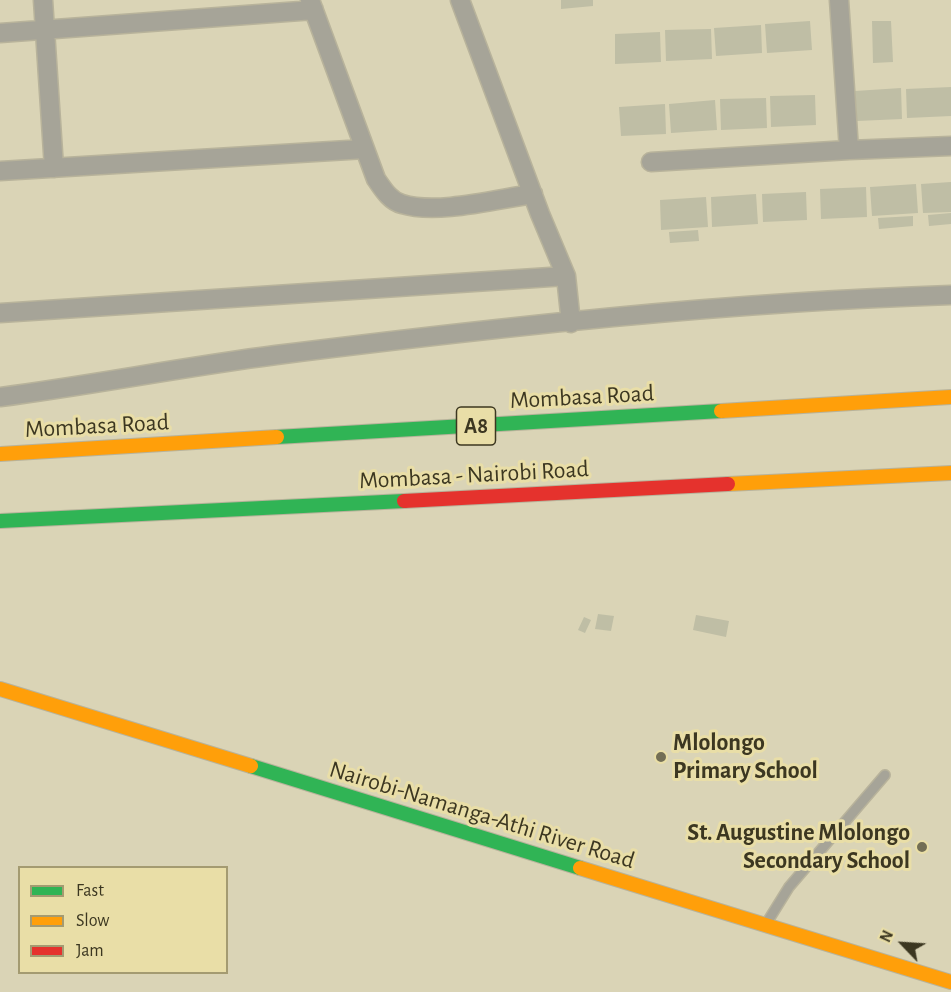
<!DOCTYPE html>
<style>
body{margin:0}
#map{position:relative;width:951px;height:992px;overflow:hidden;background:#dad4b6;font-family:"Alegreya Sans",sans-serif}
canvas{display:block}
.legend{position:absolute;left:18px;top:866px;width:210px;height:108px;box-sizing:border-box;background:#e9dea7;border:2px solid #a49b71;margin:0;padding:8px 10px;list-style:none;font-size:18px;color:#3c3721}
.legend li{display:flex;align-items:center;gap:12px;height:30px}
.legend b{width:30px;border:2px solid #a49b71}
.north{position:absolute;left:873px;top:914px;width:60px;height:60px;-webkit-text-stroke:4px #e9dea7;paint-order:stroke;rotate:295deg;font-size:16px;font-weight:700;line-height:24px;text-align:center;color:#3c3721}
.north::after{content:'';display:block;margin:auto;width:21px;height:27px;background:#3c3721;clip-path:polygon(50% 0,100% 100%,50% 72%,0 100%)}
</style>
<div id="map">
<canvas width="951" height="992"></canvas>
<ul class="legend">
<li><b style="height:8px;background:#30b455"></b>Fast</li>
<li><b style="height:8px;background:#ff9f0a"></b>Slow</li>
<li><b style="height:8px;background:#e5322d"></b>Jam</li>
</ul>
<div class="north">N</div>
</div>
<script>
const g = document.querySelector('canvas').getContext('2d');
g.lineJoin = 'round';
function paint(path, color) {
  g.fillStyle = color;
  g.fill(path, 'evenodd');
}
function trace(path, color, width, dash) {
  g.strokeStyle = color;
  g.lineWidth = width;
  g.lineCap = dash ? 'butt' : 'round';
  g.setLineDash(dash || []);
  g.stroke(path);
}
function drawText(font, color, halo, rows, align = 'center') {
  g.font = font + ' "Alegreya Sans",sans-serif';
  g.lineWidth = 6;
  g.setLineDash([]);
  g.textBaseline = 'middle';
  g.strokeStyle = halo;
  g.fillStyle = color;
  for (const [text, x, y, turn = 0] of rows) {
    g.save();
    g.translate(x, y);
    g.rotate((+turn || 0) * Math.PI / 180);
    g.textAlign = isNaN(turn) ? turn : align;
    if (halo) g.strokeText(text, 0, 0);
    g.fillText(text, 0, 0);
    g.restore();
  }
}
const building = new Path2D(`
 M561 0H593V6L561 9Z
 M810 21 812 50 767 53 765 24Z
 M872 21H891L893 62 873 63Z
 M761 25 762 53 716 56 714 28Z
 M711 29 712 59 666 61 665 30Z
 M660 32 661 62 615 64V34Z
 M951 87V116L907 118 906 89Z
 M901 88 902 119 857 121 855 91Z
 M815 95 816 125 771 127 770 96Z
 M766 98 767 128 721 130 720 99Z
 M715 100 717 130 671 133 669 104Z
 M665 104 666 134 621 136 619 107Z
 M951 182V212L923 213 921 184Z
 M916 184 918 213 872 216 870 187Z
 M866 187 867 217 821 219 820 189Z
 M806 192 807 220 763 222 762 194Z
 M756 194 758 224 712 227 711 197Z
 M706 197 708 227 661 230 660 200Z
 M951 213V224L929 226 928 215Z
 M913 216V226L879 229 878 218Z
 M698 230 699 241 670 243 669 232Z
 M598 614 614 616 611 631 595 629Z
 M696 615 729 621 726 637 693 630Z
 M584 617 591 620 585 633 578 630Z`);
const lane = new Path2D(`
 M766 924 789 887 885 775`);
const street = new Path2D(`
 M43 0 54 168
 M310 0 376 179C383 189 390 201 402 204 437 215 497 199 533 194
 M460 0 540 214 566 276 571 323
 M0 33 314 10
 M849 150 951 146
 M651 162 849 150 839 0
 M0 171 365 149
 M0 313 566 276
 M0 397C92 385 183 367 276 355 500 327 726 302 951 295`);
const fast = new Path2D(`
 M277 437 721 411
 M0 521 404 501
 M251 766 580 868`);
const slow = new Path2D(`
 M721 411 951 397
 M0 454 277 437
 M728 484 951 473
 M0 689 251 766
 M580 868 951 982`);
const jam = new Path2D(`
 M404 501 728 484`);
const markers = [
 [661,757,6,"#736e55"],
 [922,847,6,"#736e55"]
];
const shields = [
 [476,426,39]
];
const shieldNames = [
 ["A8",476,426]
];
const streetNames = [
 ["Mombasa Road",582,397,-3],
 ["Mombasa Road",97,426,-3],
 ["Mombasa - Nairobi Road",474,475,-3],
 ["Nairobi-Namanga-Athi River Road",482,815,17]
];
const poiNames = [
 ["Mlolongo",673,743],
 ["Primary School",673,771],
 ["St. Augustine Mlolongo",910,833,"right"],
 ["Secondary School",910,861,"right"]
];
paint(building, '#bfbea5');
trace(lane, '#b8b39b', 12);
trace(street, '#b8b39b', 21);
trace(fast, '#b8b39b', 16);
trace(slow, '#b8b39b', 16);
trace(jam, '#b8b39b', 16);
trace(lane, '#a6a498', 9);
trace(street, '#a6a498', 18);
trace(fast, '#30b455', 14);
trace(slow, '#ff9f0a', 14);
trace(jam, '#e5322d', 14);
for (const [x, y, r, color] of markers) {
  const dot = new Path2D();
  dot.arc(x, y, r, 0, 2 * Math.PI);
  g.fillStyle = color;
  g.fill(dot);
  trace(dot, '#e9dea7', 2);
}
for (const [x, y, w] of shields) {
  const box = new Path2D();
  box.roundRect(x - w / 2, y - 19, w, 38, 4.5);
  g.fillStyle = '#e9dea7';
  g.fill(box);
  trace(box, '#3c3721', 1.5);
}
drawText('bold 22px', '#3c3721', null, shieldNames);
drawText('24px', '#3c3721', '#e9dea7', streetNames);
drawText('bold 24px', '#3c3721', '#e9dea7', poiNames, 'left');
</script>
